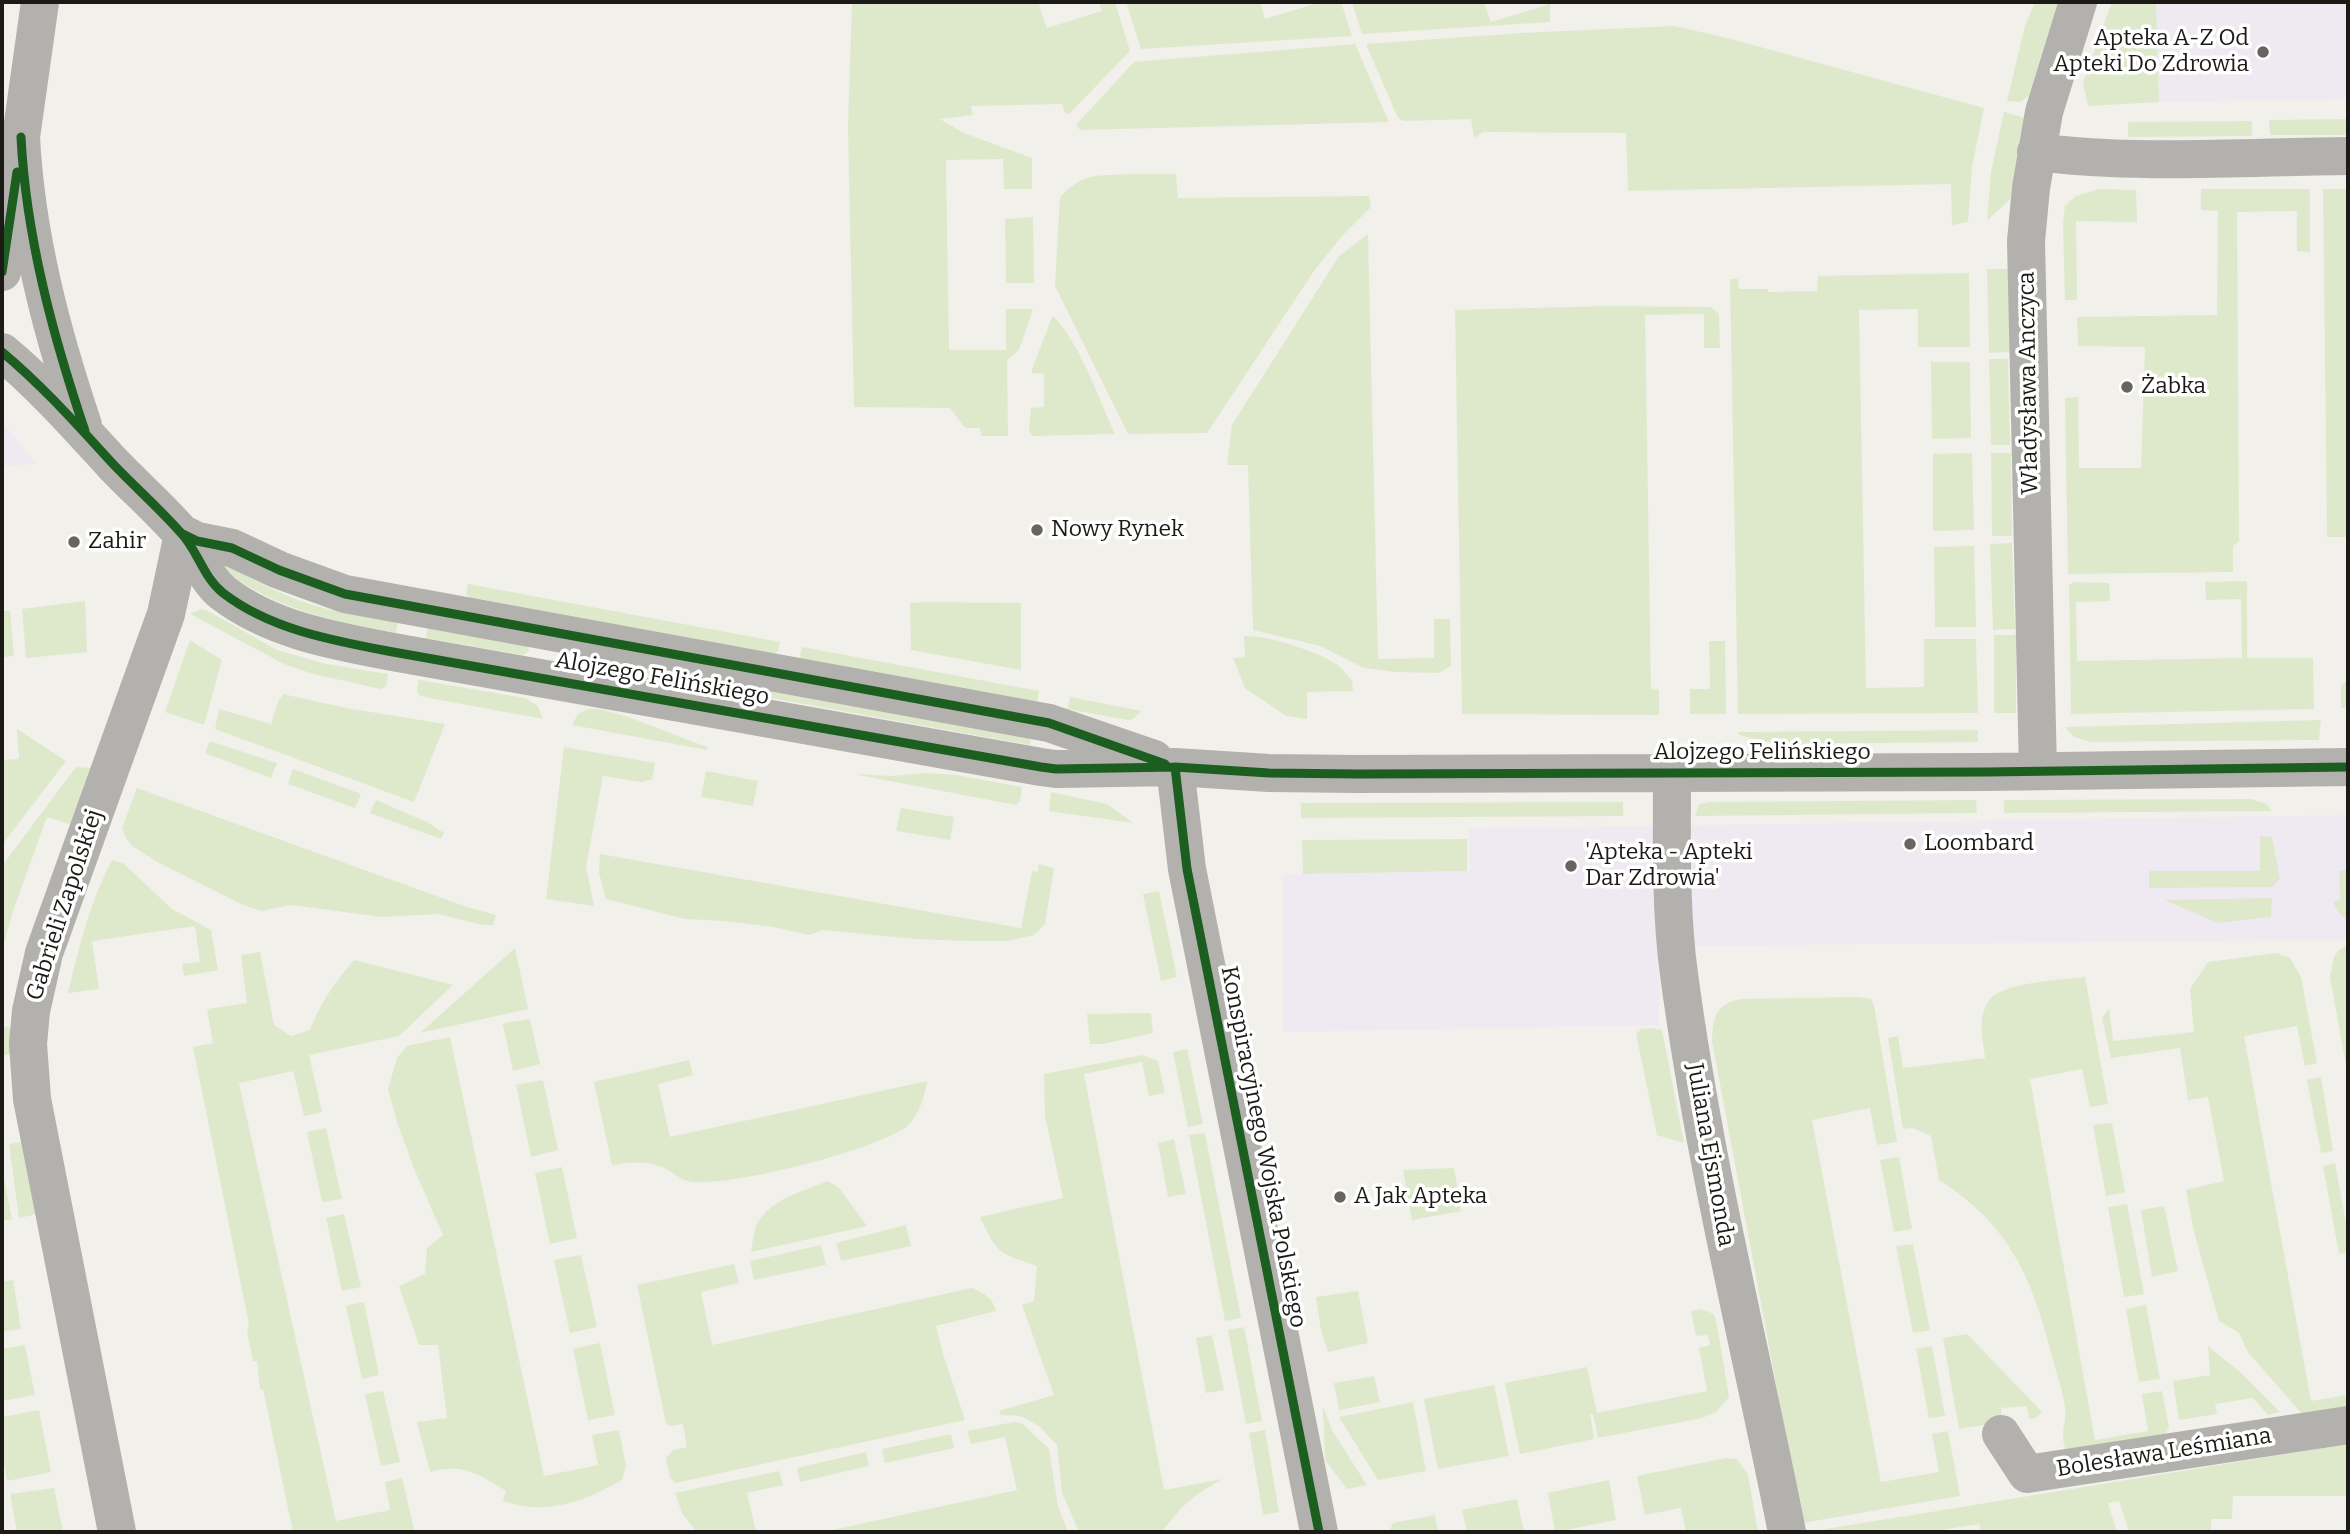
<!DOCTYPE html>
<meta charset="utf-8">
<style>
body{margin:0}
#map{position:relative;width:2350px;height:1534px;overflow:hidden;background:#f2f0ea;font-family:Bitter,serif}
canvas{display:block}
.frame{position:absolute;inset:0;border:4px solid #1c1a16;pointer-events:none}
</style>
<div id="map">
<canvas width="2350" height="1534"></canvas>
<div class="frame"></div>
</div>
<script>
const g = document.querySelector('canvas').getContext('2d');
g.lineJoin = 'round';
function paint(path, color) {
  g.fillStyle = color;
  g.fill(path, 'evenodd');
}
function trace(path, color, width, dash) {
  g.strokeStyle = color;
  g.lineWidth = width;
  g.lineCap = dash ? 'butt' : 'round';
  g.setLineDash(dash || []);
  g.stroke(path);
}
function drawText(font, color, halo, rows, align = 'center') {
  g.font = font + ' Bitter,serif';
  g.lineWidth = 7;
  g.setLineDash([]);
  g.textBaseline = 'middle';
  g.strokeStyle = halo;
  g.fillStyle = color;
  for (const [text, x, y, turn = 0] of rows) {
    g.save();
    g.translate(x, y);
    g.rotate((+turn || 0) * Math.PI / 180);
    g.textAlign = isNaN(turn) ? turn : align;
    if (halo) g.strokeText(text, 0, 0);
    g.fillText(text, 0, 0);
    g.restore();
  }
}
const commercial = new Path2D(`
 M2156 2H2348V99L2159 102Z
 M2 421 36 464 2 466Z
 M2348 815V940L1660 946 1659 1025 1283 1032V874L1470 871 1469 829Z`);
const green = new Path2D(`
 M852 2H1038L1047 28 1102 11 1099 2H1115L1130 51 1069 114 1065 113 1062 104 971 106 973 115 940 119 964 133 1032 158V189H1004L1003 159 946 160 949 350H1006V309H1033L1019 350 1007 360 1008 436H981L980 428H965L950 408 854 407 848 127Z
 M1126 2H1260L1265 19 1321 2H1341L1352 36 1141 49Z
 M1352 2H1484L1491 22 1547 5V2H1550V22L1362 34Z
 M2035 2 2058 3 2029 95 2021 102 2007 101 2025 26Z
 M2112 2H2156L2159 102 2088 106 2083 82Z
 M1674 26 1731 39 1984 108 1972 167 1968 222 1952 225 1951 184 1628 191 1626 133 1483 132 1474 138 1471 119 1403 121 1398 118 1366 44 1521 33Z
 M1355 44 1389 122 1080 130 1076 125 1134 62Z
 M2004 112 2028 119 2010 199 1987 221 1991 172Z
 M2348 119V135H2270L2269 120Z
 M2252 121V136L2128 137V122Z
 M1131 174H1176L1178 198 1369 196 1371 207 1342 236 1314 271 1207 433 1128 434 1055 286 1060 197C1083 172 1099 176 1131 174Z
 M2099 189 2136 190 2137 222 2076 221 2077 300H2065L2063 223 2065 206 2076 196Z
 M2201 189H2310V252L2297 251V211L2237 212 2239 541 2233 546V572L2068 574 2065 398 2078 397 2079 468H2141L2145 347 2078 346 2077 317 2217 315 2218 211 2201 210Z
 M2323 189H2348V537H2327Z
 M1033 217 1034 283H1006L1005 219Z
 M1368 234 1378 659 1434 658V619H1450L1451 666 1439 673 1396 672 1364 668 1320 646 1253 630 1248 465H1227L1232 425 1339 256Z
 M1987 269H2008L2010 352 1989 353Z
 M1969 273 1970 347H1918V309L1859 310 1866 688 1924 687V639H1976L1978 713 1738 714 1730 279H1738L1739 289H1768V292L1817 291 1818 276Z
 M1608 306 1711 307 1719 314 1720 348H1704V314L1645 315 1651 689 1659 690V715L1462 714 1455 310Z
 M1053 315C1082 348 1097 395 1115 434L1032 436 1029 431 1031 408 1044 407V374L1032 373V369Z
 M1989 359H2008L2010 445H1991Z
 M1931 362H1970L1971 438 1932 439Z
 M1972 453 1974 530 1933 531V454Z
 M1991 453H2011L2012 536H1992Z
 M2012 543 2015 629 1993 630 1990 544Z
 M1974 546 1976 627H1935L1934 547Z
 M198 547C230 566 263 587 298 600 330 612 364 616 398 622L396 633C338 623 286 611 236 579 222 570 210 558 198 547Z
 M2247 581V658H2313L2314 709 2071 714 2069 585 2074 582 2109 583 2110 601 2076 602 2077 661 2242 658 2241 599 2206 600 2205 582Z
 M468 584 780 642 778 651 772 655 471 600 466 594Z
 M85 601 87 652 26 658 22 609Z
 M923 602 1021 603V670L911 650 910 603Z
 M201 609 208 611 277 650 326 664 388 674 386 686 381 689 313 674 284 664 190 614Z
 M2 611H10L14 656 2 657Z
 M428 627 528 645 529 651 523 655 426 638Z
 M1994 635H2016V713H1994Z
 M1244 636C1267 635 1317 651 1336 664 1342 668 1347 675 1352 680L1353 691 1307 692V719L1286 716 1245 688 1233 658 1245 657Z
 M190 640 222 660 204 725 165 712Z
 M1709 641H1725L1726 714H1690V689H1710Z
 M802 647 1039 691 1037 703 803 661 800 656Z
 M622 664 1031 733 1030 745 627 672 622 667Z
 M2348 679V708H2341V686Z
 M419 680 525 698 538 706 543 719 424 697 419 695 417 691Z
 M283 694 346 708 445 724 414 802 215 729 219 709 271 724 278 702Z
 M1070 697 1142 711 1133 719 1128 720 1067 709Z
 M588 709C612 706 680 739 708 747L707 750 572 725 578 714Z
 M2321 720 2319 740 2091 742 2074 737 2065 727Z
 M17 729 66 761 2 845V760L19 759Z
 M1978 730V742L1784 744 1762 741 1739 735 1738 732Z
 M210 741 277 763 271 778 205 753Z
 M564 747 655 763 652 779 642 782 603 776 586 867 594 906 546 899Z
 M76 767 92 768 72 825 47 817 13 911 2 951V866Z
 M293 769 361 794 355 808 288 784Z
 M706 771 758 781 753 806 701 797Z
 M924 773 956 775 1022 787 1020 801 1016 805 853 774 891 776Z
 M137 788 467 907 496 915 493 925H483L438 914 382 917 291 905 261 911 241 904 159 863 132 846 126 838 122 828Z
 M1051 792 1107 804 1133 823 1049 811Z
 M2252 799 2266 804 2272 811 2004 813V800Z
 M376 800 427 822 444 833 441 839 370 813Z
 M1976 800 1977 813 1695 816 1699 804 1710 802Z
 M1623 802V816L1301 818V803Z
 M901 808 954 817 950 840 896 831Z
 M2260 836 2272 837 2280 879 2272 887 2149 888V871H2260Z
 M1467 839V871L1303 874 1302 840Z
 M600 854 1021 928 1032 871 1038 872 1039 864 1054 868 1045 924 1034 935 1007 941H969L915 939 823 930 809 935 773 927 725 921 685 919 606 899 599 873Z
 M112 860 123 863 172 909 211 930 218 970 184 976 182 964 200 962 195 926 92 941 99 989 68 993C79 948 90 901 112 860Z
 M2348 870V921L2338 912 2333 902 2340 900 2339 871Z
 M1159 891 1177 977 1161 981 1143 894Z
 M2272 898 2271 917 2218 923 2164 900Z
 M2344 947H2348V1077L2330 977 2334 957 2339 950Z
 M515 948 528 1009 420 1033Z
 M260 952 274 1025 291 1036 310 1030C321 1002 335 982 354 960L453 985 399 1036 309 1055 322 1112 304 1116 293 1071 239 1083 336 1521 390 1510 385 1482 402 1478 414 1529 412 1532H293L263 1389 260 1390 257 1361H253L247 1332 249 1324 193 1047 213 1043 207 1009 247 1003 241 955Z
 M2276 953 2290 958 2301 977 2317 1063 2305 1066 2297 1026 2244 1036 2311 1401 2348 1395V1416L2309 1422 2248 1352 2239 1333 2219 1321 2194 1232 2186 1190 2224 1181 2208 1097 2188 1100 2180 1048 2111 1058 2102 1018 2109 1008 2113 1041 2194 1032 2190 989 2208 962Z
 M2085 977 2108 1104 2090 1107 2082 1069 2030 1079 2095 1440 2148 1431 2142 1394 2162 1391 2169 1427 2161 1443 2066 1450C2059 1433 2067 1423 2065 1408 2063 1391 2056 1373 2052 1356 2032 1278 2010 1225 1939 1180L1931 1136 1912 1128 1903 1129 1888 1038 1898 1036 1903 1068 1985 1058C1984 1044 1979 1028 1983 1014 1984 1011 1987 1002 1990 999 2005 982 2062 980 2085 977Z
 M1857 997 1871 999 1874 1005 1897 1142 1877 1145 1870 1108 1812 1120 1881 1482 1939 1472 1932 1434 1948 1431 1960 1496 1802 1523 1712 1041C1713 1018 1715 1004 1741 999Z
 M1151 1013 1153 1033 1103 1044H1090L1087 1014Z
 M530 1019 540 1064 513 1071 503 1025 504 1023Z
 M2 1027 14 1028 13 1053 2 1056Z
 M1653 1028 1662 1030 1684 1143 1657 1135 1636 1034 1641 1029Z
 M450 1037 544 1476 598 1465 592 1435 619 1430 626 1466 622 1480C594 1496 564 1509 531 1507 521 1507 512 1503 503 1501L506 1491C478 1474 464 1463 430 1472L417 1422 447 1418 438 1345H419L399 1286 425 1274 427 1248 443 1235 415 1171 397 1122 388 1089 397 1058 407 1046Z
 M1187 1049 1203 1124 1188 1127 1173 1052Z
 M1142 1055 1158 1061 1165 1093 1149 1096 1142 1062 1084 1074 1164 1490 1223 1479C1192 1496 1183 1504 1162 1532H1079L1062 1493 1057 1445 1039 1426 1021 1416 1001 1415 999 1411 1054 1395 1022 1305 1034 1301 1037 1266C998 1252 998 1255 980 1217L1063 1198 1045 1116 1044 1074Z
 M689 1060 693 1075 658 1084 670 1137 927 1081C925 1096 918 1119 905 1128 870 1151 735 1186 693 1182 680 1181 672 1171 660 1166 645 1161 627 1162 612 1165L594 1082Z
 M2321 1077 2333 1151 2321 1153 2307 1080Z
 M543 1080 558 1150 531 1157 516 1085Z
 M2112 1123 2125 1192 2106 1196 2093 1125Z
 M326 1128 342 1199 322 1202 307 1132Z
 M1205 1133 1241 1318 1225 1321 1189 1135Z
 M1174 1139 1186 1194 1168 1197 1158 1143Z
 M28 1141 42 1213 19 1218 9 1144Z
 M1899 1157 1912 1229 1894 1232 1880 1160Z
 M2335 1163 2348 1234V1252L2339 1254 2323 1166Z
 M562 1167 577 1238 550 1244 535 1173Z
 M1454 1168 1461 1211 1412 1220 1403 1170Z
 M2 1169 12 1219 2 1221Z
 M828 1181 839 1188 867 1226 751 1252C753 1243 753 1232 757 1224 770 1199 804 1191 828 1181Z
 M2127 1204 2144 1294 2124 1297 2108 1207Z
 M2164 1206 2178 1271 2152 1277 2141 1210Z
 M344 1214 361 1287 342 1291 326 1218Z
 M906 1225 911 1246 841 1261 836 1243Z
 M1913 1244 1930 1330 1913 1333 1896 1246Z
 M821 1245 826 1265 754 1280 750 1261Z
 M581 1255 597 1327 570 1333 554 1260Z
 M734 1264 739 1283 701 1292 712 1345 972 1288C984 1293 993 1298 996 1311L936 1326 943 1354 965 1420 675 1483 670 1477 666 1458 673 1450 687 1447 683 1424 669 1426 666 1423 637 1285Z
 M13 1280 21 1329 2 1332V1282Z
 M1358 1291 1368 1343 1328 1352 1321 1330 1316 1297Z
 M364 1302 379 1375 362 1379 346 1306Z
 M2146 1305 2160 1379 2139 1382 2126 1309Z
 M1700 1309 1714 1314 1716 1320 1728 1390 1729 1397 1716 1412 1702 1418 1598 1438 1593 1414H1590L1594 1439 1520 1454 1505 1383 1587 1367 1597 1413 1707 1391 1699 1348 1710 1345 1708 1335 1696 1336 1691 1311Z
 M1244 1327 1262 1421 1246 1424 1228 1330Z
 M1967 1334 2042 1412 2036 1418 2029 1419 2027 1406 2001 1408 2002 1422 1959 1429 1943 1338Z
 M1212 1335 1224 1390 1206 1393 1196 1338Z
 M600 1343 615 1415 588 1420 573 1349Z
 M25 1345 35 1395 2 1401V1349Z
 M1932 1346 1945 1416 1929 1418 1916 1349Z
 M2208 1346 2241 1373 2280 1412 2268 1415 2253 1398 2215 1404 2217 1414 2179 1420 2173 1381 2210 1375Z
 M1374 1376 1380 1402 1339 1410 1334 1383Z
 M1494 1385 1509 1456 1438 1469 1424 1399Z
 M383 1391 400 1462 381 1466 365 1394Z
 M1413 1402 1426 1471 1378 1480 1339 1417Z
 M1323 1407 1333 1432 1367 1485 1347 1489 1325 1460Z
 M39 1410 51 1472 7 1481 2 1452V1417Z
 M1014 1422 1023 1424 1049 1449 1058 1506 1068 1532H823L1017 1490 1005 1437 971 1444 967 1431Z
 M1265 1430 1279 1512 1263 1515 1249 1433Z
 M951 1434 954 1448 885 1463 882 1449Z
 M2348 1444V1496H2233L2232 1519H2211V1532H2129L2119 1501 2108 1503 2117 1532H1981L1979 1524 1929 1532H1808Z
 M866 1452 869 1466 800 1482 797 1468Z
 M1726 1458 1737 1459 1748 1475 1758 1532H1686L1681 1508 1645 1515 1637 1476Z
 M779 1471 783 1485 747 1493 756 1532H697L682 1513 675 1493Z
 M1609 1480 1616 1520 1555 1532 1548 1493Z
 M54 1488 63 1532H17L10 1494Z
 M1517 1499 1524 1532H1467L1462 1510Z
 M1435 1515 1438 1532H1389L1393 1523Z`);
const minor = new Path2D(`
 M21 137C26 236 52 333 83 425
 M2036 152C2139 165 2245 157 2348 156
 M2 272 40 2
 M2 352C43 386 78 426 114 465 136 488 160 509 181 533 198 551 203 577 223 593 271 630 335 641 393 652L1041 767 1056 769 1175 767 1269 773 1358 774 1987 772 2348 767
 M183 534 197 541 232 548 279 570 345 594 1049 723 1154 759
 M1175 767 1187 869 1319 1532
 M2038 771 2026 241 2031 188 2044 112 2078 2
 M1672 772C1672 839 1670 908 1679 974 1704 1162 1750 1346 1787 1532
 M2001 1434 2027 1474 2348 1425
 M117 1532 32 1099 28 1044 31 1011 44 953 166 614 183 534`);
const cycleway = new Path2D(`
 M21 137C26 237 53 336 85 431
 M2 272 17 172
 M2 352C43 386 78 426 114 465 136 488 160 509 181 533 198 551 203 577 223 593 271 630 335 641 393 652L1041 767 1056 769 1175 767 1269 773 1358 774 1987 772 2348 767
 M183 534 197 541 232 548 279 570 345 594 1049 723 1165 764
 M1175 767 1187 869 1319 1532`);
const markers = [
 [2263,52,7,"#676560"],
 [2127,387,7,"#676560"],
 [1037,530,7,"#676560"],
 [74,542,7,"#676560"],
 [1910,844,7,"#676560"],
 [1571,866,7,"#676560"],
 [1340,1197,7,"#676560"]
];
const poiNames = [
 ["Apteka A-Z Od",2249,39,"right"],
 ["Apteki Do Zdrowia",2249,65,"right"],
 ["Żabka",2141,387],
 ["Nowy Rynek",1051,530],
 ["Zahir",88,542],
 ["Loombard",1924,844],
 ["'Apteka - Apteki",1585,853],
 ["Dar Zdrowia'",1585,879],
 ["A Jak Apteka",1354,1197]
];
const streetNames = [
 ["Władysława Anczyca",2029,383,-91],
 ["Alojzego Felińskiego",662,679,10],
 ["Alojzego Felińskiego",1762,753],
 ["Gabrieli Zapolskiej",65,905,-72],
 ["Konspiracyjnego Wojska Polskiego",1263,1147,79],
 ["Juliana Ejsmonda",1710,1155,80],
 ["Bolesława Leśmiana",2164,1453,-9]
];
paint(commercial, '#efe9f2');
paint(green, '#dee9cc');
trace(minor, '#b3b1ae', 38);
trace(cycleway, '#1b5e20', 9);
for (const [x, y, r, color] of markers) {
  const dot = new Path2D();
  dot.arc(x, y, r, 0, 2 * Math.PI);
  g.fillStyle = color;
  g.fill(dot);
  trace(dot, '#fff', 2.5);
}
drawText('23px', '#1c1a16', '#fff', poiNames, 'left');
drawText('23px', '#1c1a16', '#fff', streetNames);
</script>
